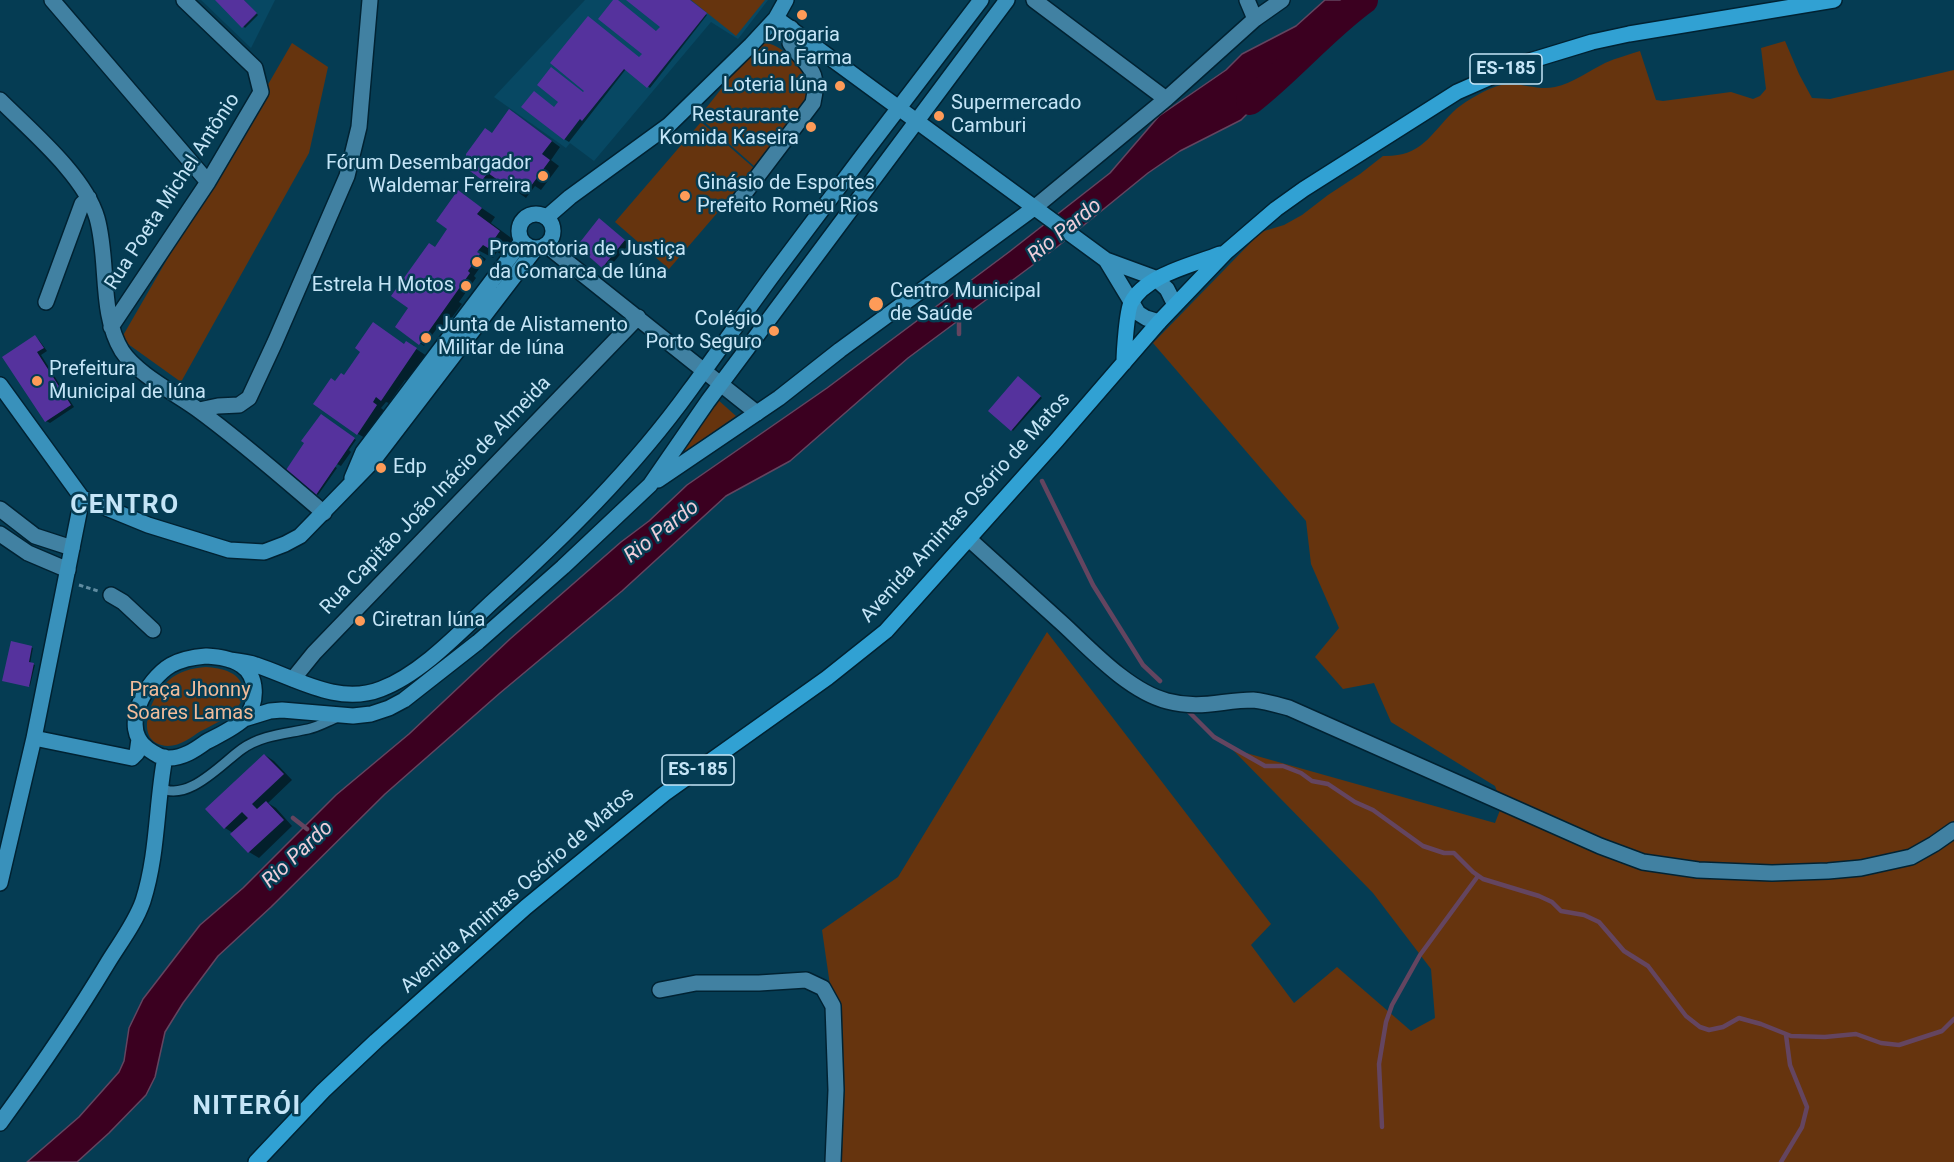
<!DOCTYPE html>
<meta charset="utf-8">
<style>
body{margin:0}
canvas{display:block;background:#053c53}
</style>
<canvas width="1954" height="1162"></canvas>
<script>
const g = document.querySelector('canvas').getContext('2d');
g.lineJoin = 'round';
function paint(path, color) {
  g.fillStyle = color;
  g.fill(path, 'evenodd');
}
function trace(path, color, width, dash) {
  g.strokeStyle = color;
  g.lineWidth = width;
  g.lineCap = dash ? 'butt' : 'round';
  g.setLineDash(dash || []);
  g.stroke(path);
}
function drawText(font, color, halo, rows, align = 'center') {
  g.font = font + ' Roboto,sans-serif';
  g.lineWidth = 5;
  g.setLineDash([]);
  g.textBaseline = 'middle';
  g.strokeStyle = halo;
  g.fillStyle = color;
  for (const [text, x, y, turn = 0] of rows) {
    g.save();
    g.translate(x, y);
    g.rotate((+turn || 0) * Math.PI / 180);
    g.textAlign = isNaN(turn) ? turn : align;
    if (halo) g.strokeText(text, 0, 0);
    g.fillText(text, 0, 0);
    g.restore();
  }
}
const built = new Path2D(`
 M201 0H275L251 48Z
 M585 0H768L738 39 711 22 594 161 570 143 566 148 494 97Z`);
const green = new Path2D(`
 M691 0H765L736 36Z
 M1785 41 1799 74 1812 98 1830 99 1954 70V1162H827L832 999 822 930 898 877 1047 632 1271 924 1251 945 1294 1003 1337 967 1411 1031 1435 1018 1431 969 1373 893 1232 749 1495 823 1502 805 1495 786 1391 722 1374 683 1343 689 1315 657 1339 628 1311 564 1306 521 1153 343 1261 232 1284 225 1302 215 1328 195 1360 174 1383 156C1421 157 1429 136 1453 112 1462 103 1480 93 1492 88 1515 78 1535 92 1555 87 1573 83 1589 71 1605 63 1616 58 1628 55 1640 51L1656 100 1663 101 1731 92 1753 99 1760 96 1766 89 1761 48Z
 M292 43 328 67 309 153 181 382 121 339Z
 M763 43C774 43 780 49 789 55 807 68 816 82 804 104L754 166 699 117 752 50Z
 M701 122 755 169 669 269 615 222Z
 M717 399 736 416 679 456Z
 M206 667C221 668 243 672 243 692 243 698 240 705 236 709 227 718 213 725 201 731 191 737 181 746 168 746 131 744 151 695 168 681 179 671 192 668 206 667Z`);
const water = new Path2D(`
 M1325 0H1367L1346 14 1288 66 1261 100 1241 120 1180 151 1148 173 1057 247 908 358 790 461 726 496 622 591 500 693 385 794 271 907 218 956 183 1003 165 1032 155 1077 146 1095 109 1133 77 1162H27L79 1117 119 1072 124 1061 129 1028 143 999 200 925 243 888 336 795 409 734 510 639 621 542 649 521 687 485 827 388 1009 252 1110 173 1159 116 1226 70 1242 54 1296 26Z`);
const shadow = new Path2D(`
 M217 0H244L258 15 245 28Z
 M615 0 657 32 662 27 628 0H688L707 15 650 88 626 69 569 142 564 139 555 108 583 94 640 59 644 54Z
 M519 117 560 147 551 160 559 166 541 190 535 186 526 198 498 178 493 184 467 167 493 134Z
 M458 192 495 217 491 223 514 240 503 255 497 252 493 258 476 249 475 251 486 259 474 276 476 278 459 302 462 304 443 330 438 327 424 346 397 327 410 308 435 248 447 232Z
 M604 223 629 244 608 269 579 245Z
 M35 337 39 340 47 351 41 355 74 407 50 423 46 421Z
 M407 343 430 358 412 384 405 380 389 403 386 402 381 408 386 412 367 439 358 434 336 383Z
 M1020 378 1042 398 1013 431 1012 430Z
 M321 416 356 440 349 450 351 452 341 466 337 464Z
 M304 446 337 468 318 495 286 473Z
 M12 643 33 648 30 664 35 665 30 686 6 681Z
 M265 755 274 761 292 780 268 803 276 808 292 826 259 858 249 852 233 833 225 828 207 810Z`);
const stream = new Path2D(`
 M959 316V334
 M1042 481 1093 585 1143 665 1160 681
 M1187 710 1214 737 1265 766H1283L1301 773 1312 781 1328 784 1355 802 1373 810 1423 846 1444 853H1454L1473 872 1483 879 1539 896 1552 902 1561 911 1584 915 1599 922 1624 951 1648 966 1686 1016 1700 1027 1709 1030 1723 1027 1739 1018 1761 1024 1791 1036 1825 1037 1856 1034 1881 1043 1899 1045 1942 1031 1954 1019
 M293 818 307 829
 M1382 1127 1379 1064 1386 1022 1392 1005 1420 955 1478 876
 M1781 1162 1802 1127 1807 1107 1790 1065 1786 1035`);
const river = new Path2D(`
 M1250 101C1290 70 1323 30 1364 0`);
const building = new Path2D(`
 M215 0H244L257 13 242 28Z
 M613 0H618L656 31 660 27 626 0H690L707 13 647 88 624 69 582 121 580 119 564 140 521 107 534 91 554 107 558 102 537 85 551 67 583 92 584 91 550 63 588 16 639 57 642 54 598 19Z
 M509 109 552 141 542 154 550 160 531 186 525 181 516 193 488 173 482 180 466 168V154L485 128 492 133Z
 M458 190 482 208 477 214 500 231 488 248 483 245 477 252 480 254 468 271 470 273 419 345 395 327 408 308 391 296 429 243 435 247 447 229 436 221Z
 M599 218 625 240 602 268 577 246Z
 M373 322 404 344 406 341 417 348 381 401 376 397 373 402 377 405 357 435 313 404 331 378 335 381 341 373 344 375 360 352 355 348Z
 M35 335 44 348 37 352 71 405 45 422 2 357Z
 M1018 376 1041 396 1011 431 988 411Z
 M321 414 355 438 316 495 284 473 304 443 301 441Z
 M11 641 32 646 29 662 34 663 29 687 2 681Z
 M264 754 284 774 252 804 257 809 266 801 284 820 248 853 230 834 248 818 242 812 224 829 205 809Z`);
const path = new Path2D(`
 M79 585 98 591`);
const lane = new Path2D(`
 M159 787C187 804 222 763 242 749 262 735 285 734 308 729 318 727 328 721 338 717`);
const street = new Path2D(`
 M52 0 208 182
 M1034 0 1166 99
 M1247 0 1255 19
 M0 100C31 131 85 176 97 218 109 260 99 314 122 351 137 374 175 393 197 409 241 441 283 478 324 513
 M738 202 813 103C821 68 806 67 790 43L791 28
 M1034 208 1166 99 1255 19 1282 0
 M546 245 757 413
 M46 302 82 204 89 198
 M111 327 208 182 261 92 255 68 184 0
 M199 410 218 406 239 405 249 398 275 342 347 176 359 127 370 0
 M0 509 35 536 72 548
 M0 534 28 553 68 570
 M969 539C1000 567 1032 596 1064 625 1092 651 1129 691 1167 701 1201 710 1222 700 1253 700 1265 701 1278 705 1289 708L1600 846 1643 862 1698 870 1772 873 1828 871 1861 868 1911 857 1934 844 1954 830
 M111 595 123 602 153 630
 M293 679 314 653 638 317
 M660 990 696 983H759L806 980 823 988 833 1006 836 1090 833 1162`);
const secondary = new Path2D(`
 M776 18 1106 260 1155 278 1167 289 1175 305
 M519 231a17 17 0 1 1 34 0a17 17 0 1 1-34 0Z
 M547 217 570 197 669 125 751 45 776 18 786 0
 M1106 260 1138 313 1146 318 1159 322
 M0 385 82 498
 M352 478 363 452 522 241
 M658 480 779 398 840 350 1034 208
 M82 498 148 525 229 550 264 552 285 544 300 536 373 461 536 248
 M206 656C218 657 231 658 241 665 258 676 258 703 245 718 235 728 219 735 206 742 195 750 183 758 169 758 161 758 155 754 148 749 118 728 147 679 171 665 182 659 194 657 206 656Z
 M230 660C239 661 248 662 256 665 296 678 338 706 381 689 421 674 460 632 491 603 563 538 633 469 690 390 719 351 746 311 775 272 843 181 912 90 981 0
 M244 719 270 711 282 710 353 716 371 714 389 708 404 700 478 642 563 567 650 485 708 401 1007 0
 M34 738 132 758 137 753 139 739
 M0 883 34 738 82 498
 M0 1123C38 1071 74 1019 107 964 119 944 135 924 143 901 158 854 156 805 165 757`);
const primary = new Path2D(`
 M1124 363C1124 351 1127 311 1131 303 1145 275 1193 265 1220 254
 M256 1162 323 1091 376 1041 526 907 664 794 827 678 886 631 1056 441 1159 322 1226 252 1276 209 1304 189 1457 92 1523 63 1592 42 1629 34 1834 0`);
const markers = [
 [802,15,6,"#fe9b58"],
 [840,86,6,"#fe9b58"],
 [939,116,6,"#fe9b58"],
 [811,127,6,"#fe9b58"],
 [543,176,6,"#fe9b58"],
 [685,196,6,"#fe9b58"],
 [477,262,6,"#fe9b58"],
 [466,286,6,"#fe9b58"],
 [876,304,8,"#fe9b58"],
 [774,331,6,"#fe9b58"],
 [426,338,6,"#fe9b58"],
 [37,381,6,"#fe9b58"],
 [381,468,6,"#fe9b58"],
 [360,621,6,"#fe9b58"]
];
const shields = [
 [1506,69,72],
 [698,770,72]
];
const shieldNames = [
 ["ES-185",1506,69],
 ["ES-185",698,770]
];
const poiNames = [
 ["Drogaria",802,36,"center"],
 ["Iúna Farma",802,59,"center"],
 ["Loteria Iúna",828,86,"right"],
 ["Supermercado",951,104],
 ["Camburi",951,127],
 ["Restaurante",799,116,"right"],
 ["Komida Kaseira",799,139,"right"],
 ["Fórum Desembargador",531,164,"right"],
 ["Waldemar Ferreira",531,187,"right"],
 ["Ginásio de Esportes",697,184],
 ["Prefeito Romeu Rios",697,207],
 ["Promotoria de Justiça",489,250],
 ["da Comarca de Iúna",489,273],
 ["Estrela H Motos",454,286,"right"],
 ["Centro Municipal",890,292],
 ["de Saúde",890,315],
 ["Colégio",762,320,"right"],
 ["Porto Seguro",762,343,"right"],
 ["Junta de Alistamento",438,326],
 ["Militar de Iúna",438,349],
 ["Prefeitura",49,370],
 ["Municipal de Iúna",49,393],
 ["Edp",393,468],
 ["Ciretran Iúna",372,621]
];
const streetNames = [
 ["Rua Poeta Michel Antônio",173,192,-57],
 ["Rua Capitão João Inácio de Almeida",436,496,-46],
 ["Avenida Amintas Osório de Matos",966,508,-48],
 ["Avenida Amintas Osório de Matos",518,891,-41]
];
const parkNames = [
 ["Praça Jhonny",190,691],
 ["Soares Lamas",190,714]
];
const waterNames = [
 ["Rio Pardo",1065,231,-39],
 ["Rio Pardo",662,532,-38],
 ["Rio Pardo",298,855,-43]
];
const districtNames = [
 ["CENTRO",125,506],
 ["NITERÓI",247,1107]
];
paint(built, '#074863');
paint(green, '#66340e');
paint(water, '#3b0020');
trace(water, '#644560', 1.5);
paint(shadow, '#0007');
trace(stream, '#644560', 4.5);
trace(river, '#3b0020', 28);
paint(building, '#55329d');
trace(lane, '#002232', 12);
trace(street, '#002232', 18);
trace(secondary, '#002232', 18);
trace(primary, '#002232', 18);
trace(path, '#608ca1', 3, [4.5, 3]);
trace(lane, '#4181a2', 9);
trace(street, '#4181a2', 15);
trace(secondary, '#3991bb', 15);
trace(primary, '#31a1d3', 15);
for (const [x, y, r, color] of markers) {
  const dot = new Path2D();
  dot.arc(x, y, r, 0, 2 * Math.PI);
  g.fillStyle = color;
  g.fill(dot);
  trace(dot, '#053c53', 2);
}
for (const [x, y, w] of shields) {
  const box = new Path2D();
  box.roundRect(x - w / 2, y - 15, w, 30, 4.5);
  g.fillStyle = '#053c53';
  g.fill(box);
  trace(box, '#c5e5f7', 1.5);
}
drawText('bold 18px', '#c5e5f7', null, shieldNames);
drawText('20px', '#c5e5f7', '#053c53', poiNames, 'left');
drawText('20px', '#c5e5f7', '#053c53', streetNames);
drawText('20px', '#f2bc9a', '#053c53', parkNames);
drawText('italic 21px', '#eeceda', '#053c53', waterNames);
g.letterSpacing = '1.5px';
drawText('bold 26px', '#c5e5f7', '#053c53', districtNames);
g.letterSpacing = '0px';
</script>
